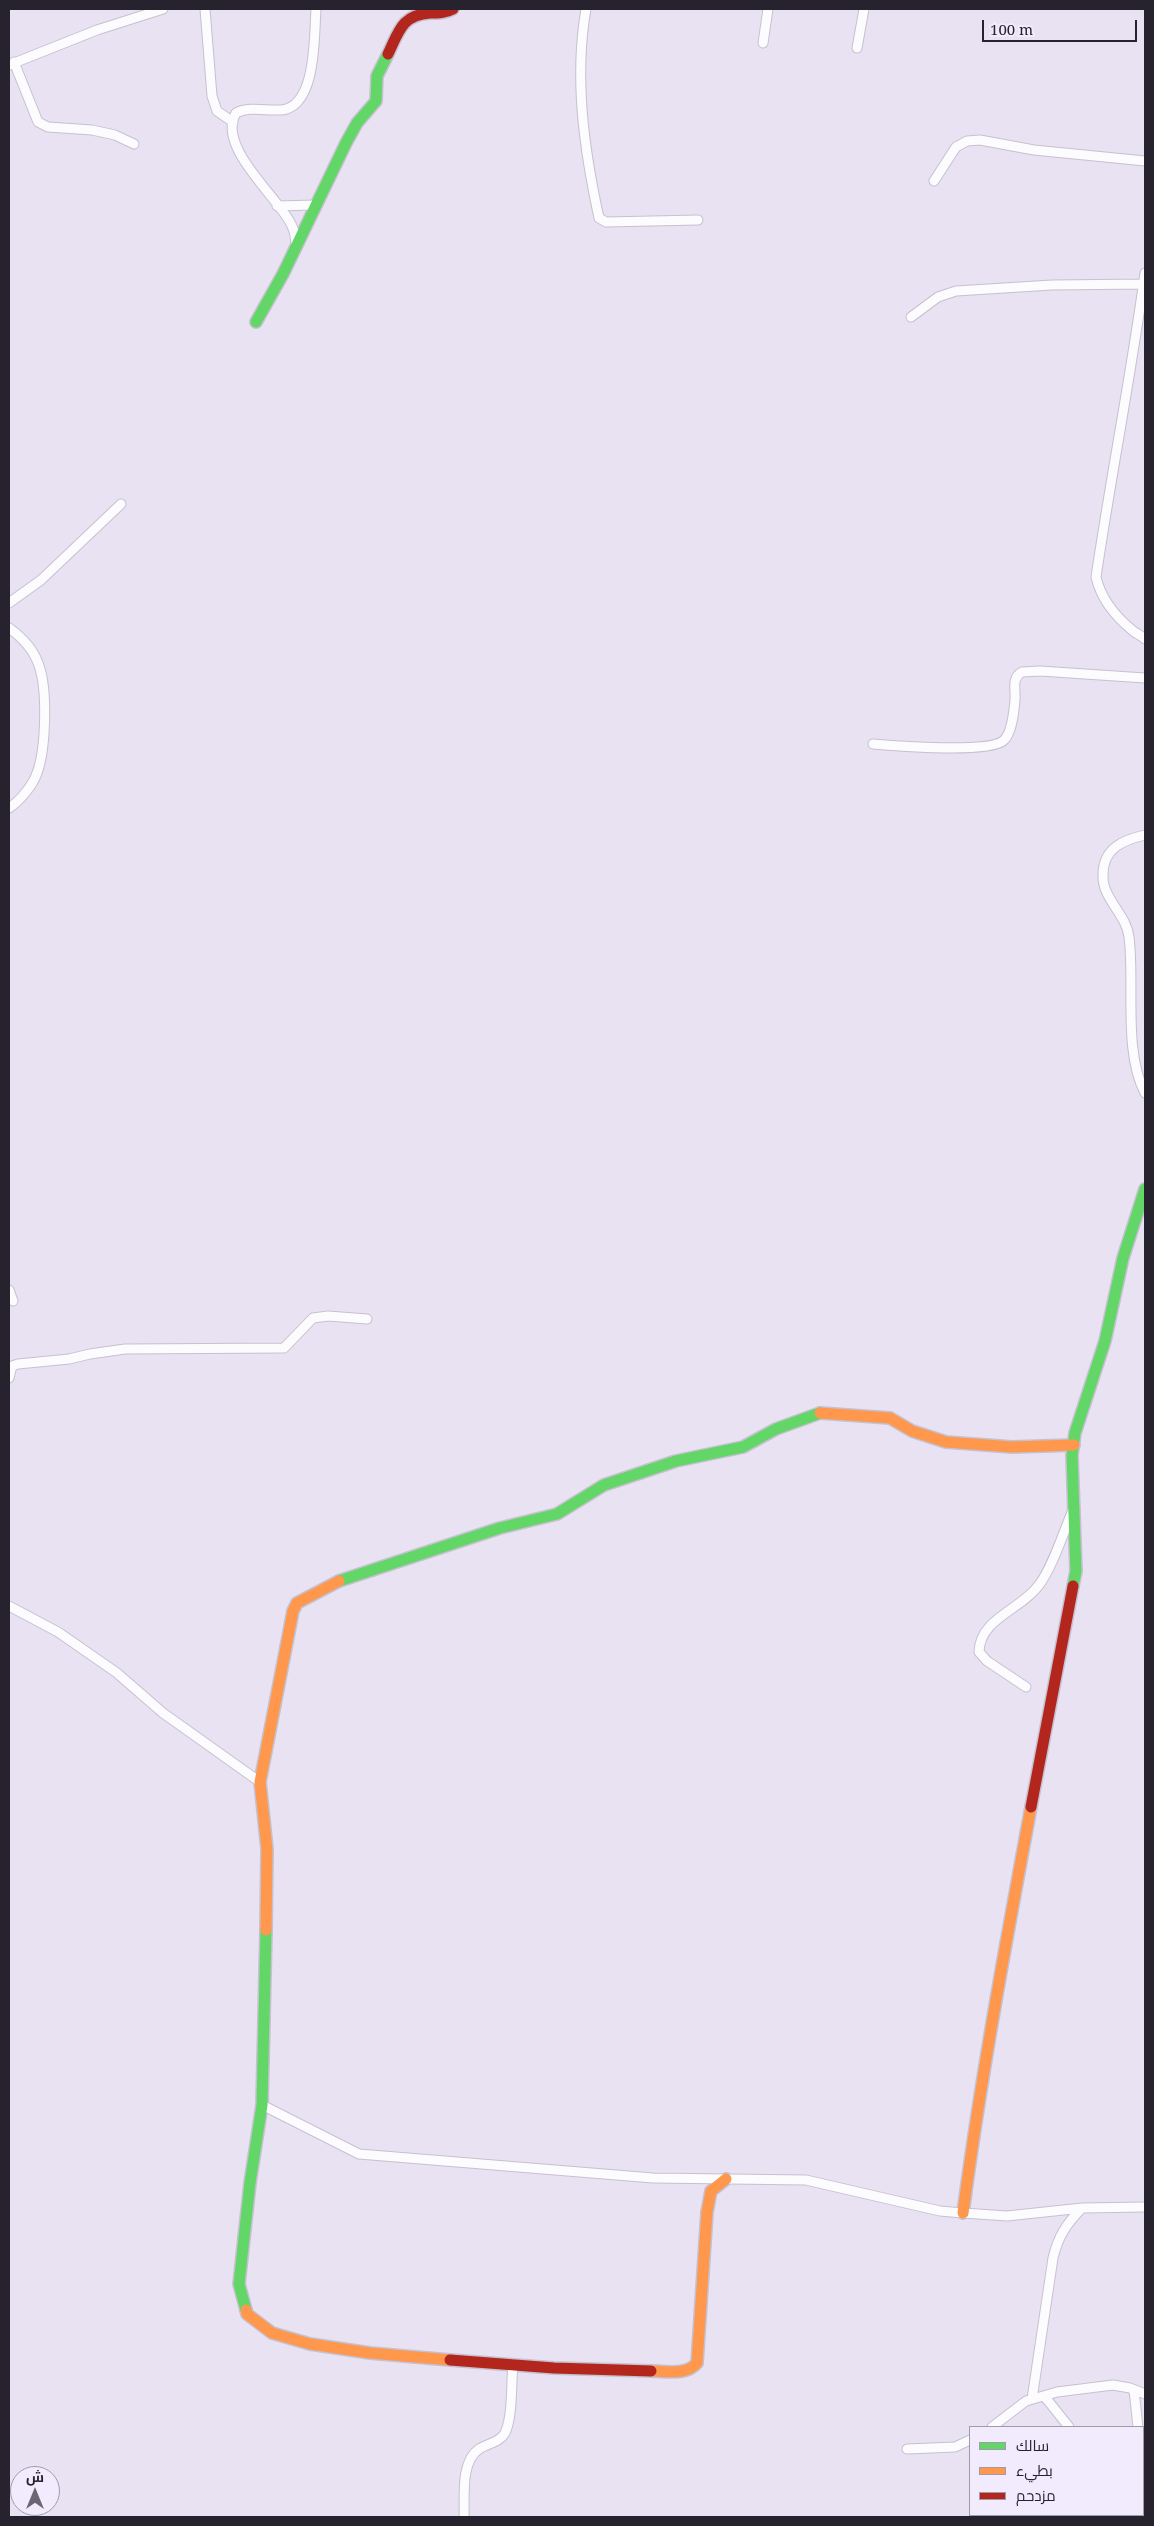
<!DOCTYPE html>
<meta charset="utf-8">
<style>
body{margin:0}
#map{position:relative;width:1154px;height:2526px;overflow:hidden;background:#e8e2f3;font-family:"Noto Serif",Cairo,serif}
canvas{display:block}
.frame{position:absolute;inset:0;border:10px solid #27232e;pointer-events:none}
.legend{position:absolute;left:969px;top:2426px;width:175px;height:90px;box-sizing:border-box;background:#f1ebfd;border:1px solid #a09baa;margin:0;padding:6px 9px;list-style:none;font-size:15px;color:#27232e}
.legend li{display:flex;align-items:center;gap:10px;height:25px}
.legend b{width:25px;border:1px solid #a09baa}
.north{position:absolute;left:10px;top:2466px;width:50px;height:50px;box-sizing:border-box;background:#f1ebfd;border:1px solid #a09baa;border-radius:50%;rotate:0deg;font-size:14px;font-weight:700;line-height:20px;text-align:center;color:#27232e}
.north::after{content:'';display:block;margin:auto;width:18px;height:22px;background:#6b6673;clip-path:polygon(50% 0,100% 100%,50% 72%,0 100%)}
.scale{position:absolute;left:982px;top:20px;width:155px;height:22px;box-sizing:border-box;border:2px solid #27232e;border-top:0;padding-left:6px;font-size:15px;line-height:18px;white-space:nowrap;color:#27232e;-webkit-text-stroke:4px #f1ebfd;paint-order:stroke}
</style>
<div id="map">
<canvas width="1154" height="2526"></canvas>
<div class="frame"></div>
<ul class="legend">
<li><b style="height:6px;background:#63d668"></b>سالك</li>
<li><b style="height:6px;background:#ff974d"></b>بطيء</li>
<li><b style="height:6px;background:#b3261e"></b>مزدحم</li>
</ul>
<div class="north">ش</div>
<div class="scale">100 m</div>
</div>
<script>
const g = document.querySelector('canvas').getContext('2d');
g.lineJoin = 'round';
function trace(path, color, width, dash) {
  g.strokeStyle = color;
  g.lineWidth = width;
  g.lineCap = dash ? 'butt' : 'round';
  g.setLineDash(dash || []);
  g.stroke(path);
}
const street = new Path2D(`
 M205 9 212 96 217 111 233 122
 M586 9C574 78 584 149 599 218L606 222 698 220
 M763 43 768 9
 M857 48 864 9
 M14 62 38 122 48 127 92 130 115 135 134 144
 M9 65 97 30 163 9
 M934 181 956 147 967 141 980 140 1034 150 1145 161
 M277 206 315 205
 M296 247C296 240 295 231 291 224 279 198 216 147 236 113 250 106 266 111 281 110 317 107 314 35 316 9
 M1145 273C1131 375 1111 476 1096 577 1101 599 1115 616 1132 630 1136 634 1141 635 1145 639
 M911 317 938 297 956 291 1052 285 1144 284
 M9 603 41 580 121 504
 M9 628C20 636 33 649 38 663 48 687 46 749 37 773 33 785 20 801 9 808
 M873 744C897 746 987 753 1003 741 1012 734 1014 711 1015 700 1016 690 1011 678 1022 672L1040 671 1145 678
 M1145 835C1123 840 1103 848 1103 875 1102 899 1126 913 1129 937 1135 984 1123 1051 1145 1093
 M9 1290 13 1301
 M9 1378 12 1366 18 1364 69 1359 90 1354 125 1349 284 1348 313 1318 328 1316 367 1319
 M9 1606 58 1632 117 1673 163 1713 260 1782
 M1026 1687 987 1661 979 1652C980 1618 1021 1610 1039 1585 1053 1566 1063 1533 1073 1510
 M262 2105 359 2154 653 2178 806 2180 940 2211 963 2213 1007 2216 1082 2208 1145 2207
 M1134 2390 1138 2427
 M1045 2397 1069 2427
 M1032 2399 1053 2258C1058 2237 1066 2224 1082 2208
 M992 2427 1026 2401 1057 2392 1113 2385 1130 2388 1145 2394
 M907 2449 955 2447 970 2440
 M1143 2481 1144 2490
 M464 2517C465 2497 460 2462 479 2449 488 2443 499 2443 505 2433 513 2416 511 2383 513 2364`);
const fast = new Path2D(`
 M256 322 283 274 346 143 357 123 376 101 377 76 388 54
 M339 1581 500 1528 557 1514 604 1485 676 1461 743 1447 776 1429 820 1413
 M1073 1586 1076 1571 1072 1455 1075 1433 1105 1341 1123 1258 1145 1189
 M246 2310 239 2284 250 2183 262 2105 266 1930`);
const slow = new Path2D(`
 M820 1413 890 1418 912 1431 946 1442 1012 1447 1074 1445
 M266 1930 267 1849 260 1782 293 1611 297 1603 339 1581
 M963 2213C981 2077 1006 1942 1031 1807
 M246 2310 247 2314 272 2333 310 2344 370 2353 450 2360
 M651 2371C666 2371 686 2376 697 2363L707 2212 711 2191 726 2179`);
const jam = new Path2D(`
 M388 54C399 31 402 15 430 13 438 13 446 13 453 9
 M1031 1807 1073 1586
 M450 2360 554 2368 651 2371`);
trace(street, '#c6c1cf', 11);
trace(fast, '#c6c1cf', 14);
trace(slow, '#c6c1cf', 14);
trace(jam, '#c6c1cf', 14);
trace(street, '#fcfbfd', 9);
trace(fast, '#63d668', 11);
trace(slow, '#ff974d', 11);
trace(jam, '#b3261e', 11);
</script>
